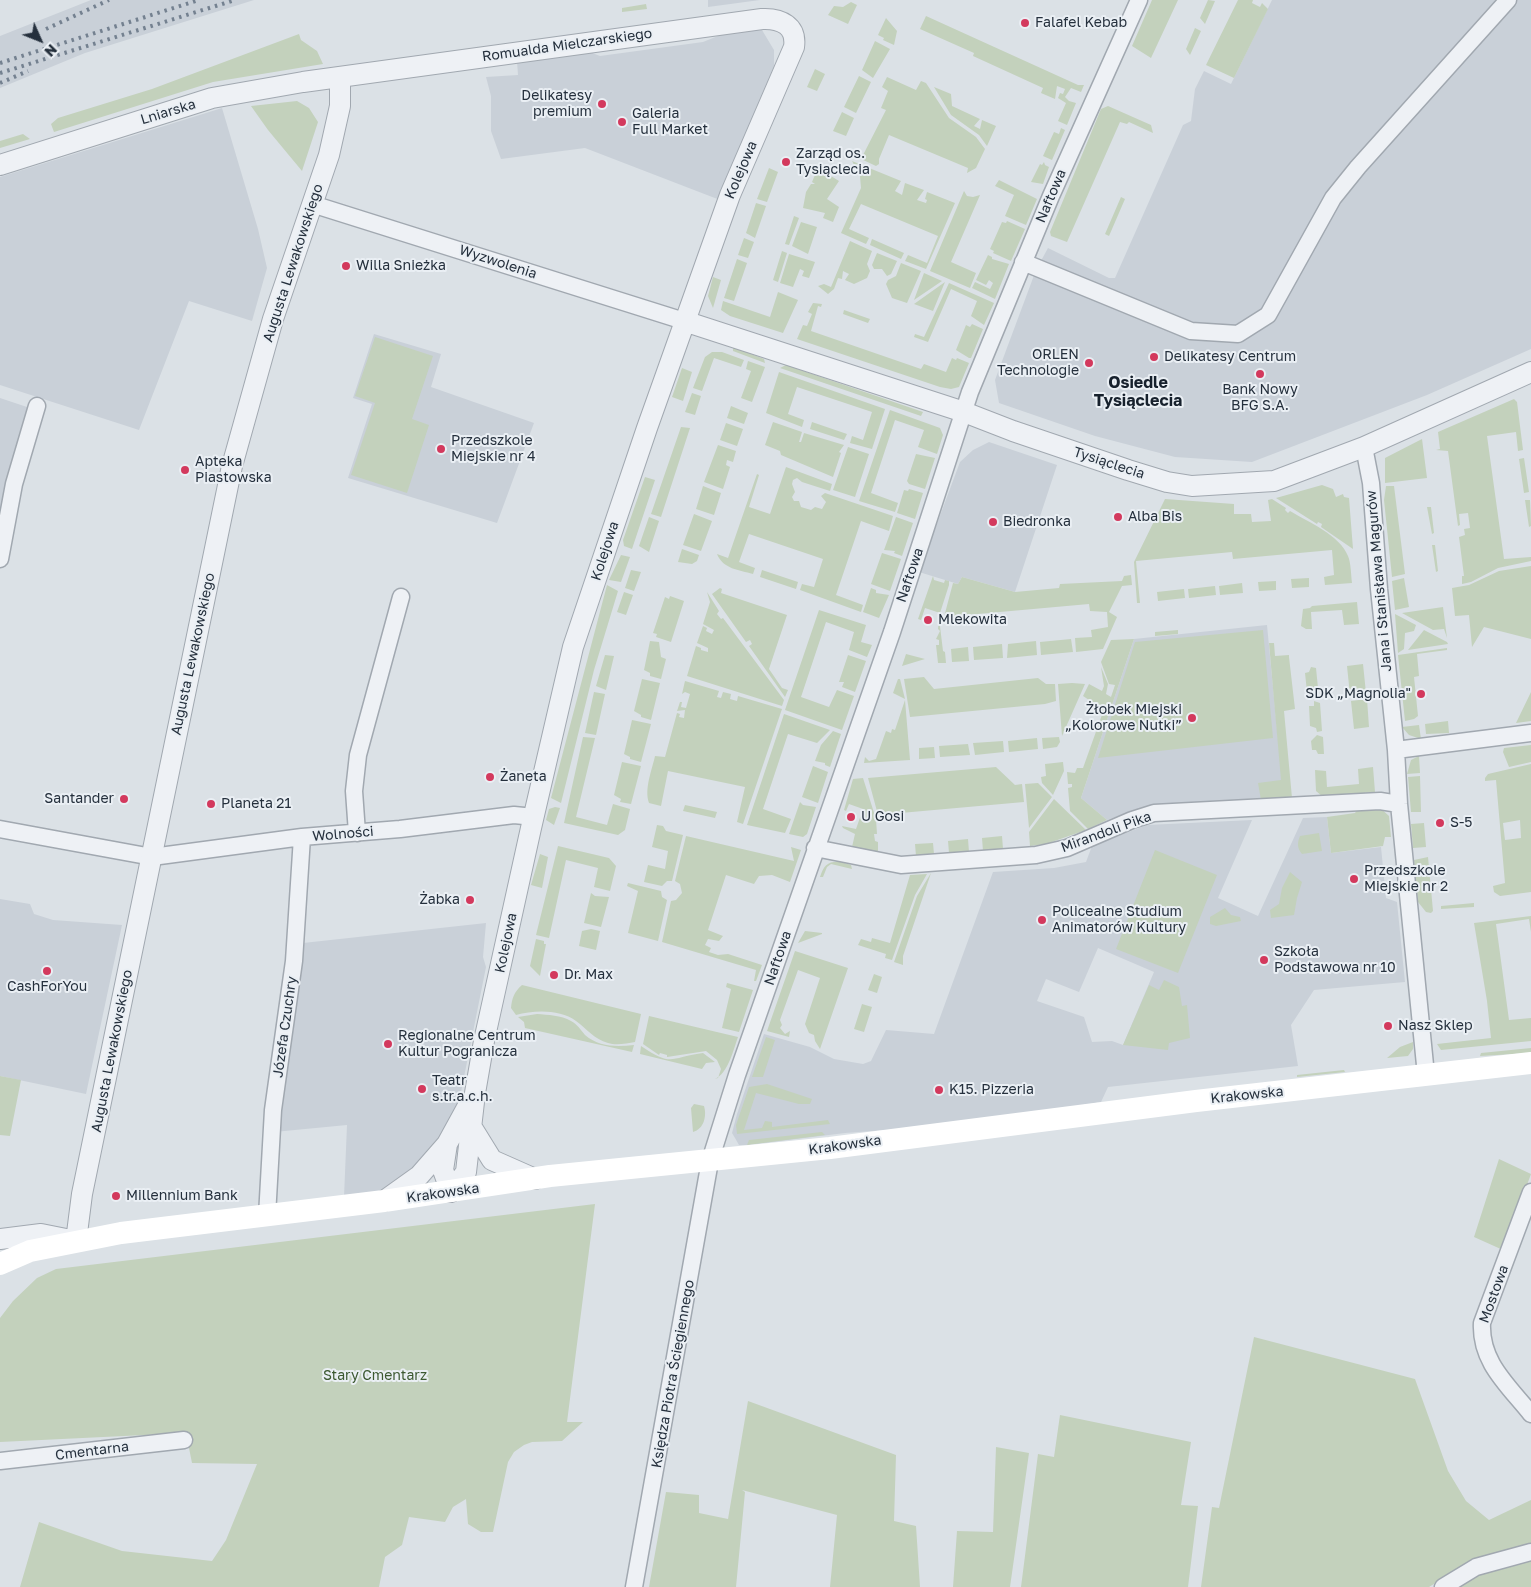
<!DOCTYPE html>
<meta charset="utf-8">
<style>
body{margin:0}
#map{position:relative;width:1531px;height:1587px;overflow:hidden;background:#dbe1e6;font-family:"Golos Text",sans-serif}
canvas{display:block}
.north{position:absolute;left:15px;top:15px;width:50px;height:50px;-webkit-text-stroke:4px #eaeff4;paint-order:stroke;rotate:134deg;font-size:14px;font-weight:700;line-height:20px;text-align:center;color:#25303d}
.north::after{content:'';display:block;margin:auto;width:18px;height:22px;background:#25303d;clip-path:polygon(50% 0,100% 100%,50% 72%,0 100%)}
</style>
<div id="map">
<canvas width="1531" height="1587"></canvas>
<div class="north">N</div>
</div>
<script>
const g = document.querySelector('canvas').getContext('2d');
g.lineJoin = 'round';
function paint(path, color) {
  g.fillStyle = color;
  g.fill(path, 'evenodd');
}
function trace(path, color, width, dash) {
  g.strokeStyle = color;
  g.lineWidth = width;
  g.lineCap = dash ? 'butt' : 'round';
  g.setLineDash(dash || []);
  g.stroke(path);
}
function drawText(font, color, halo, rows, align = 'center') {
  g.font = font + ' "Golos Text",sans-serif';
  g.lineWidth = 4;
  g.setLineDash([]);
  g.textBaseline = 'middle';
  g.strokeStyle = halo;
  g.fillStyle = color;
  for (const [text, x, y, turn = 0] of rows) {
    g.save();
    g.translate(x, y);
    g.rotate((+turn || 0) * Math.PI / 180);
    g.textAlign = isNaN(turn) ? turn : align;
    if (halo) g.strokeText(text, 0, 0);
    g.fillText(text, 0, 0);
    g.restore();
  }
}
const built = new Path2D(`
 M91 0H254L85 53 0 88V36Z
 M708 0H760L708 7Z
 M1272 0H1531V349L1427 395 1252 462 1175 457 1095 436 999 403 995 380 1036 270 1048 248 1109 278H1115L1183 125 1191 121 1195 89 1204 71 1231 84Z
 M762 30 774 50V66L720 200 585 148 501 159 491 131V96L486 77 518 75 517 61 587 51 600 56 703 42 723 34Z
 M222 108 258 229 267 268 252 321 189 301 139 430 0 385V177Z
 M374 334 441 354 431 387 534 423 497 523 348 478 372 404 353 398Z
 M0 398 33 409 0 529Z
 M989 442 1057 465 1015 592 962 577 958 584 919 572 960 462 973 450Z
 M1267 625 1282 781 1261 800 1160 804 1140 808 1107 820 1081 798 1134 639Z
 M1327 817 1331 853 1381 847 1386 898 1397 902 1405 982 1314 990 1291 1025 1298 1066 1108 1087 1101 1102 981 1123 845 1133 747 1145H739L735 1138 732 1133 737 1114 764 1034 810 1047 834 1059 863 1064 871 1061 886 1030 934 1034 993 872 1054 868 1086 862 1092 846 1147 825 1252 820 1218 898 1258 916 1303 818ZM1098 948 1154 972 1123 1045 1112 1041 1092 1042 1084 1017 1037 1001 1046 979 1079 992Z
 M0 899 30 904 34 914 53 920 122 925 86 1094 0 1076Z
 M486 923 483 957 486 967 457 1112 436 1148 401 1181 376 1193 344 1197 347 1125 274 1132 294 944Z`);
const green = new Path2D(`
 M1152 0H1178L1151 58 1132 46Z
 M1208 0 1215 1 1205 24 1200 18Z
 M1238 0H1253L1252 3 1260 7 1262 3 1268 9 1234 78 1206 65Z
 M851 2 857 5 848 24 828 15 834 6 843 7Z
 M646 4 647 9 622 12V8Z
 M926 16 1078 85H1084L1081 92 1071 88 1065 97 1069 101 1076 103 1067 125 1058 121 1066 103 1058 98 1060 93 1063 94 1065 89 1057 86 1055 99 1041 93 1043 88 973 56 974 53 920 29Z
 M886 18 897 31 894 45 883 40 884 38 878 35Z
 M1195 28 1201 31 1190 55 1186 49Z
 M299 34 301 40 317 51 323 64 213 82 54 132 51 124 58 118 152 89Z
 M875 41 890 49 873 78 862 70Z
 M815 69 825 74 817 91 807 87Z
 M859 76 871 82 856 113 844 107Z
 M887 77 916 90 921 81 926 83 949 118 976 137 985 149 976 168 967 173 968 168 889 135 879 159V164L876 166 861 159 886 110 881 108 888 91 882 87Z
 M934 87 951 94 952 106 980 119 974 126 980 129 982 120 996 126 987 146 979 135 951 115Z
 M297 101 309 108 318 122 302 171 268 130 251 106Z
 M1108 106 1151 125 1153 133 1129 122 1127 124 1120 122 1067 242 1051 236 1050 232 1101 109Z
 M842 112 854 118 846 136 833 131Z
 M1061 128 1065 130 1052 160 1043 156 1054 132 1059 134Z
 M23 134 30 139 0 148V141Z
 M852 161 901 181 895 191 902 195 905 183 924 190 917 200 926 203 927 200 925 199 927 192 955 203 926 269 905 261 908 255 927 263 938 236 861 204 849 229 869 238 866 244 841 233 861 188 860 176Z
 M1044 162 1045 165 1049 167 1043 184 1031 182 1040 164 1042 165Z
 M769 168 778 172 767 202 757 199Z
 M818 168 839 181 827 199 839 207 833 222 823 218 825 213 803 208 806 192 811 184H815L812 182Z
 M999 180 1037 199 1026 225 1005 216 1014 195 995 186Z
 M964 191 967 196 973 197 980 195 951 262 976 273 970 288 930 271Z
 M1121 197 1125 199 1109 236 1105 234Z
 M756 203 766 206 755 238 746 233Z
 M794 216 799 218 789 245 785 244Z
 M1007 221 1025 229 1011 261 993 253 994 251 990 249 1002 222 1006 223Z
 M801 222 817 227 808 254 792 246Z
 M744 238 754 242 748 258 738 255Z
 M872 239 904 253 901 259 870 245Z
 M850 241 872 251 867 264 870 271 867 278 854 284 845 280 849 274 843 271 842 279 838 278 834 289 828 294 818 286 824 284 831 287Z
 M782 251 787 253 778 282 773 280Z
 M877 253 897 261 891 274 887 276 882 269H874L872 265Z
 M789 254 815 262 809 278 802 276 804 271 800 269 793 287 780 283Z
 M988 255 992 257V259L1009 264 995 299 972 288 975 282 990 289 993 283 989 280 986 285 976 280Z
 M737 259 747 263 734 301 724 298Z
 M901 263 921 271 907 303 892 298 886 284 888 280 896 276Z
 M924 273 942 281 914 300Z
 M713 277 721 280 713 308 708 296Z
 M945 282 933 311 914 304Z
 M949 283 994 303 984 325 971 316 977 301 951 289 928 342 914 337 915 334 924 337Z
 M778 292 798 300 783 333 730 316 721 310 723 301 770 317Z
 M813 303 822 304 821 307 818 306 811 331 921 369 924 364 946 372 952 358 956 360 957 358 969 363 959 387 951 389 940 387 797 339 803 325 807 326 812 314 808 312Z
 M844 310 870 319 868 323 843 314Z
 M972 324 983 329 971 358H969L956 350 966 325 970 327Z
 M375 337 433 356 412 419 429 425 407 493 351 475 375 403 355 396Z
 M733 347 764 359 765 363 733 351Z
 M712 352H722L744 360 741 367 714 358 702 391 693 388 705 357Z
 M748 361 765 367 752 402 741 398 751 371 746 369Z
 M786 365 923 412 921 416 780 368Z
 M682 368 692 372 683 401 672 397Z
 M779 372 885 409 872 449 850 443 852 436 863 440 872 412 797 387 788 414 804 420 802 427 766 413Z
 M692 393 701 396 695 415 685 412Z
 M1514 399 1517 402 1523 450 1518 451 1516 432 1487 436 1504 559 1531 557V561L1498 568 1471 582 1462 584V576H1464L1459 537 1465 535 1464 529 1470 528 1468 513 1459 514 1460 525 1458 526 1448 451 1436 450 1440 449 1438 432Z
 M731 406 748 413 744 424 727 418Z
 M890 410 940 428 943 435 937 454 918 447 924 430 895 420 871 493 898 503 895 512 859 501Z
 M773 422 802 432 799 442H801L804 433 844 445 839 452 841 453 833 477 781 455 780 451 765 445Z
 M812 422 847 434 844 440 810 429Z
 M726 423 743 429 737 446 720 440Z
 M681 427 690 428 661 517 651 514Z
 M1422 439 1427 478 1385 483V458Z
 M718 445 736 451 733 462 727 460 726 465 730 467 723 489 704 482Z
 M848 447 869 454 855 497 833 490Z
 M916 454 935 458 925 489 909 484 907 481Z
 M1524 458 1529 492 1524 493 1519 459Z
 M786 467 832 484 830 491 802 482 797 478 793 480 792 484 795 492 792 497 794 501H799L801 507 811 510 815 507 822 509 826 502 821 496 825 493 893 516 889 531 861 521 836 595 863 605 861 612 800 590 802 584 814 587 823 559 749 534 739 562 755 568 753 574C739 570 723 569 717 554L728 558 757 474 759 475 749 507 770 514Z
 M645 477 655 480 632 549 624 546 623 540Z
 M1322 485 1333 489 1336 497 1343 494 1344 497 1349 498 1353 549 1321 527 1322 524 1318 522 1317 524 1276 498Z
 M703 486 721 493 714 515 696 509Z
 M1386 486H1394L1405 574 1392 577 1384 500Z
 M909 489 923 493 915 519 897 513 904 490 908 491Z
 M1165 499 1234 504V514H1251L1252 522 1271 521 1268 500 1272 499 1286 508 1285 510 1288 513 1290 511C1308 522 1340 535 1348 556 1351 563 1351 575 1352 583L1325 585 1324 577 1334 575 1332 550 1233 559 1232 552 1136 561 1140 603H1137L1134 562Z
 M1525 500H1530L1531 526 1529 527Z
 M1427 507H1431L1434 533 1432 534Z
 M694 514 712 521 701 551 683 545Z
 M649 517 659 521 649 552 639 546Z
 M896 517 913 523 902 556 894 553 895 551 884 550Z
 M1432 545H1435L1438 571 1436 572Z
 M682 549 699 555 697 561 692 564 678 562Z
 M882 553 901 559 890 591 871 584Z
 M621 555 630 557 621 582 609 580Z
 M1531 566V639L1484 627 1472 647 1469 615 1455 616 1452 588 1469 585 1499 571Z
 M631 570 641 572 634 591 625 588Z
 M762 570 798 582 796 589 760 577Z
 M1131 575 1132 585 1122 586 1109 612 1117 617 1103 649 1076 652 1075 638 1092 637 1091 630 1108 627 1107 612 1090 611 1089 604 944 617 953 583 958 584 962 577 1015 592 1059 588 1060 584 1122 581 1124 576Z
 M933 576 934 580 944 583 945 580 949 581V585L940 613 925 608 921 620 918 619Z
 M1309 578V587L1292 588 1291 579Z
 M1404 578 1409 607 1395 610 1392 581Z
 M1276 581V590L1259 591 1258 582Z
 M1242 583 1243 593 1220 595 1219 586Z
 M607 585 618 591 594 670 561 803 551 798Z
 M1215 586 1216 595 1189 598 1188 589Z
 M720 588 722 589 721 593 787 615 769 669 782 688 788 690 785 697 749 646 752 644 750 640 746 642 712 594Z
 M871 588 876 590V593L889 595 879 618 863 612Z
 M1184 589 1185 598 1158 601 1157 592Z
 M624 592 633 595 626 615 617 612Z
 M707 592 719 611 717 614 721 619 723 618 784 700 782 706 687 676 696 646 701 648V650L708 652V648L697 643 703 626 707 628 706 631 712 634 714 630 703 624 710 602Z
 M670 596 684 601 671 642 656 637 657 634 653 633 665 597 669 599Z
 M1357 602 1359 624 1344 625 1342 610 1311 612 1312 629H1306L1301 626 1303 609 1310 608 1312 606Z
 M1443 607 1447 638 1444 629 1433 630 1402 613Z
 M819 610 866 625 861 642 872 645 867 657 849 650 854 632 826 622 801 697 829 707 837 690 854 696 842 730 785 710Z
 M1395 614 1416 625 1414 631 1405 633 1404 649 1398 653Z
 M939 618 943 651 945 652 946 663H938L936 645H939V640L936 639 940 631 938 629Z
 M1178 630V634L1155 636V632Z
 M1263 630 1273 738 1098 758 1135 642Z
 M1424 630 1447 642 1448 644 1408 650Z
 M1071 639 1073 652 1041 655 1040 642Z
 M1134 639 1081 798 1107 820 1088 829 1070 811 1068 788 1072 787V784H1068L1067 772 1075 773 1077 768H1083L1103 712 1090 706 1089 700 1083 696 1089 684 1102 691 1104 686 1101 667 1108 684 1106 694 1111 697 1115 685 1109 684 1101 662 1111 640Z
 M650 641 659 642 661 657 666 659 661 679 650 676V673L644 670Z
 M1036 641 1037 655 1007 658 1008 644Z
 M1269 643H1274L1275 656 1289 655V657L1295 709 1284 711 1292 798 1261 800 1258 783 1281 780Z
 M1002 644 1003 658 974 660 973 647Z
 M968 647 969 661 952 662 951 649Z
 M1447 648V650L1417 654 1419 676 1414 677 1418 716 1414 719 1405 721 1398 655Z
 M906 654 925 659 902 666Z
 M605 655 614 656 606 690 596 686Z
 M848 655 866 661 855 692 842 687 844 682H839Z
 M1363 664 1366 693 1350 695 1347 666Z
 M1311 667 1316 668 1319 698H1314L1312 693 1307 692 1305 673 1309 672Z
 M924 677 934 689 1038 678 1046 684H1055L1056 701 1045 704 910 717 904 679Z
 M642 679 660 683 651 720 641 717V715L634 711Z
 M898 679H900L905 699 893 693Z
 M685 681 719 691 717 697 721 698 723 692 731 694 730 699 737 701 738 696 782 709 743 824 737 822 745 787 668 771 661 806 649 803C644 789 652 770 655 756L665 757 677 713 680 714 679 717 684 718 685 710 677 711 680 702H682L681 707 686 708 690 694 685 692 682 694Z
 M1072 683 1085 684 1062 736 1058 684Z
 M594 692 605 694 596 735 585 733Z
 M1531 692V721L1516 723Z
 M1367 699 1369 727 1354 729 1351 701Z
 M905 700 910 760 864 763 865 757 869 761 876 759 886 731 891 733 892 729 895 730Z
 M1314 701 1320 703 1322 731 1317 732 1316 728 1310 726 1309 706H1314Z
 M784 714 830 730 817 743 788 734 763 809 791 819 785 833 747 825Z
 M632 720 651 724 641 762 630 759V757L624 754Z
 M1448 721 1449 733 1426 734 1425 724Z
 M1419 725 1421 739 1409 735 1402 727Z
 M833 731 841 734 830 767 825 765V763L815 761 821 745Z
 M1317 735 1323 737 1324 754H1318L1316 750H1312L1311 741Z
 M583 737 595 738 576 817 607 825 613 804 630 809 625 830 618 835 564 823Z
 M1059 737 1060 742 1057 747 1043 749 1042 738Z
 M1037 738 1038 749 1009 752 1008 741Z
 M1003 741 1004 752 975 755 973 743Z
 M968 744 970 755 940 757 939 746Z
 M1531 745V762L1509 767 1503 752 1504 748Z
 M934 747 935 758 919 759V748Z
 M1419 756 1420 773 1407 774 1411 760Z
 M622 762 641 766 631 804 620 802 621 799 614 795Z
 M1063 762 1064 771 1053 795 1042 783 1041 777 1046 776 1045 764Z
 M1531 764V892L1500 896 1494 892 1493 886 1505 883 1496 780 1485 781V778L1488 774ZM1520 820 1521 838 1505 840 1503 823Z
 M813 766 828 772 818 803 802 797Z
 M996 767 1015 785 1022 784 1024 802 878 815 868 778Z
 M1373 767 1375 792 1323 797 1316 791 1315 770 1326 771 1327 787 1359 784 1358 769Z
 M1420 776 1421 812H1411L1408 777Z
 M863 778 876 819 877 834H874L875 841 878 842V853L852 847 855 834 843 828 842 826 856 829 863 809 849 804 846 811 844 810 853 779Z
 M1038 783 1052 797 1029 828 1025 784Z
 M1054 799 1086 830 1046 844 1030 846 1029 832Z
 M800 802 803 805 816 807 807 834 803 837 789 834Z
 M685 805 717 812 715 818 683 811Z
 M1377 805 1389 816 1391 837H1385L1383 846 1331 853 1327 817 1355 813 1359 807Z
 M555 807 560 808 554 825 546 820 549 809Z
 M1424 823 1426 847 1413 848 1411 824Z
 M657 825 663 826 666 831 683 835 672 881H667L662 886 644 882 648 865 665 869 668 851 652 847Z
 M1319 833 1322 851 1302 854C1297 848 1297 843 1300 836Z
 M686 836 794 861 791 847 801 850 790 882 772 875 759 876 754 884 726 875 708 930 723 936 719 941 708 939 705 945 711 948 709 952 718 955 728 954 762 965 756 981H754L756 970 662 942 671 901 676 900 682 893 680 884 675 881Z
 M1002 836 1003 849 983 851 982 838Z
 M968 839 969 852 949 853 948 841Z
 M933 843 934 854 916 856 915 844Z
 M558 846 609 858 616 866 610 891 594 887 598 868 566 860 549 938 536 935Z
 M1155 850 1217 875 1178 973 1116 949Z
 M540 854 548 857 542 888 531 885Z
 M1428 857 1433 911 1431 913 1426 912 1418 902 1414 860Z
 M841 862 851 865 852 869 831 864 827 867 823 877H820C824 865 828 861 841 862Z
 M1290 872 1302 882 1297 898 1294 915 1271 918 1270 910 1279 904 1282 888Z
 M931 873 903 956V965L894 962 917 896Z
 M927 874 915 895 892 960 885 958 886 954 858 945 861 939 871 942 872 938 890 943 910 875Z
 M628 883 661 891 662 897 667 900 658 941 628 933 638 891 627 886Z
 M591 893 595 896 609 897 601 927 584 923Z
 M1474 903V907L1441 909V906Z
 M1225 908 1231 915 1240 917 1241 921 1216 926 1210 924V917Z
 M1531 916V932L1529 919 1496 924 1509 1020 1531 1018V1041L1441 1050 1437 1044 1491 1038 1487 1001 1474 923Z
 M591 929 600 931 596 950 579 946 582 931Z
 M805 931 822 933V934L798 943Z
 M536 939 544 941V944H546L540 976 530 966Z
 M795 951 848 968 820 1049 815 1041 814 1035 809 1033 805 1024 820 978 798 970 780 1020 782 1025 780 1028 785 1034 790 1031 789 1037 767 1031Z
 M874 974 882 977 877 993 868 990Z
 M1164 980 1179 987 1182 1006 1187 1005 1190 1038 1169 1043 1168 1050 1123 1045 1149 985 1159 990Z
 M727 983 753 990 739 1032 722 1028 731 989 726 987Z
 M522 985 641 1014 635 1042C627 1043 617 1046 608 1043 594 1039 587 1029 576 1021 560 1009 534 1010 516 1015L511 1008C512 998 514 992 522 985Z
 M862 1004 872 1007 864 1032 854 1029Z
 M537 1014C548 1015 561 1015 571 1021 577 1024 581 1030 585 1035 599 1047 616 1047 634 1045L632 1052 525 1028 524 1022 518 1017Z
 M649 1016 738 1037C733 1051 727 1078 711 1080L718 1078 721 1069 717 1060 706 1051 667 1057V1055L660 1053 659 1055 643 1044Z
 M766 1037 775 1040 763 1077H752Z
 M1413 1042V1049L1408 1056 1387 1058 1400 1047Z
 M641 1046C674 1068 669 1057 703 1053L715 1062 706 1063 702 1069 640 1054Z
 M1531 1048V1053L1480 1056 1481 1053Z
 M1344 1070 1345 1072 1297 1077V1075Z
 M0 1076 21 1080 10 1136 0 1135Z
 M767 1084 812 1099 810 1104H799L756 1093 744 1130 762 1128 765 1121 772 1122V1127L828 1120 830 1124 737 1134 736 1125 749 1087Z
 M694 1104 704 1106C707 1116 704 1129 693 1132L691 1108Z
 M822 1132 825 1135 747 1145 749 1140Z
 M1499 1159 1531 1174 1503 1250 1474 1237Z
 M595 1204 567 1422H583L562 1441 532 1442 524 1445 514 1452 508 1462 493 1532H481L468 1524 466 1499 453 1507 445 1522 409 1517 402 1545 385 1557 379 1587H20L39 1522 122 1551 212 1561 226 1540 257 1464 192 1463 186 1433 0 1442V1318L13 1301 37 1278 56 1269Z
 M1254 1337 1415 1379 1448 1471 1466 1501 1489 1520 1531 1500V1544L1473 1560 1429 1587H1201L1212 1507 1219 1508Z
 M748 1401 896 1455 894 1521 916 1526 920 1587H830L837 1515 742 1490 745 1492 736 1587H649L666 1492 699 1495V1513L728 1519Z
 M1060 1415 1191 1442 1181 1505 1198 1506 1188 1587H1021L1038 1454 1054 1457Z
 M996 1447 1029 1453 1010 1587H953L957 1531 993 1532Z
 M1531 1561V1587H1454L1477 1575Z`);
const minor = new Path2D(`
 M312 204 684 321
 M1023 262 1191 331 1238 334 1268 315 1333 198 1358 167 1508 0
 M1364 447 1371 483 1379 589 1396 750 1399 804 1426 1075
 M0 559 14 484 37 406
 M1396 750 1531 733
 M0 829 152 857 302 837 400 829 514 815 534 817
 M357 833 354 791 358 755 401 597
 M815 848 901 865 1036 855 1067 848 1132 820 1154 813 1380 801 1399 804
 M1531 1192 1482 1323C1480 1362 1508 1385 1531 1414
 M267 1216 273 1110 294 961 302 837
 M0 1461 184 1440
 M634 1587 710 1161 737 1075 892 632 970 392 1051 196 1139 0
 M1443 1587 1476 1567 1531 1552`);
const tertiary = new Path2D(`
 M0 165 212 98 303 82 762 19C781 18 797 26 794 47L730 195 647 428 573 647 531 828 484 1041 475 1093 466 1172 451 1192
 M684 321 964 412 1013 431 1128 470 1167 482 1192 486 1274 481 1364 447 1531 372
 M471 1126 492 1160 535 1179
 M447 1144 443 1170 451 1192
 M384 1201 419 1176 447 1144 470 1102
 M0 1239 41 1234 76 1241 82 1194 232 466 273 319 329 155 340 106V77`);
const secondary = new Path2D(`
 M0 1264 30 1251 121 1233 384 1201 550 1176 830 1148 1196 1101 1531 1063`);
const rail = new Path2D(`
 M46 29 109 0
 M0 63 199 0
 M0 73 235 0
 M0 83 28 71`);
const markers = [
 [1025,23,5,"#d3395d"],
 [602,104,5,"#d3395d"],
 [622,122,5,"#d3395d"],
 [786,162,5,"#d3395d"],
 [346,266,5,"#d3395d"],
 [1154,357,5,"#d3395d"],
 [1089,363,5,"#d3395d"],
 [1260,374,5,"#d3395d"],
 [441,449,5,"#d3395d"],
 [185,470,5,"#d3395d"],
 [1118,517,5,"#d3395d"],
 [993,522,5,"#d3395d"],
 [928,620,5,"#d3395d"],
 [1421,694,5,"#d3395d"],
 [1192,718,5,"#d3395d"],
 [490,777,5,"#d3395d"],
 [124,799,5,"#d3395d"],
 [211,804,5,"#d3395d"],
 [851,817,5,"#d3395d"],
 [1440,823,5,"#d3395d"],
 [1354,879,5,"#d3395d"],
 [470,900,5,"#d3395d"],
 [1042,920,5,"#d3395d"],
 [1264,960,5,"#d3395d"],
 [47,971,5,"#d3395d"],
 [554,975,5,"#d3395d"],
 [1388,1026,5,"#d3395d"],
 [388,1044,5,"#d3395d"],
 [422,1089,5,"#d3395d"],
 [939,1090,5,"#d3395d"],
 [116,1196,5,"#d3395d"]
];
const poiNames = [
 ["Falafel Kebab",1035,23],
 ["Delikatesy",592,96,"right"],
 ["premium",592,112,"right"],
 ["Galeria",632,114],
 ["Full Market",632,130],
 ["Zarząd os.",796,154],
 ["Tysiąclecia",796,170],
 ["Willa Snieżka",356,266],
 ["ORLEN",1079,355,"right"],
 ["Technologie",1079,371,"right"],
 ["Delikatesy Centrum",1164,357],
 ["Bank Nowy",1260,390,"center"],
 ["BFG S.A.",1260,406,"center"],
 ["Przedszkole",451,441],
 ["Miejskie nr 4",451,457],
 ["Apteka",195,462],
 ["Piastowska",195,478],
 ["Alba Bis",1128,517],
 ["Biedronka",1003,522],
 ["Mlekowita",938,620],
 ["SDK „Magnolia\"",1411,694,"right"],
 ["Żłobek Miejski",1182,710,"right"],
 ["„Kolorowe Nutki”",1182,726,"right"],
 ["Żaneta",500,777],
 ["Santander",114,799,"right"],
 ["Planeta 21",221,804],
 ["U Gosi",861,817],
 ["S-5",1450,823],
 ["Przedszkole",1364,871],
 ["Miejskie nr 2",1364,887],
 ["Żabka",460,900,"right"],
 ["Policealne Studium",1052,912],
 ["Animatorów Kultury",1052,928],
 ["Szkoła",1274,952],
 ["Podstawowa nr 10",1274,968],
 ["Dr. Max",564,975],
 ["CashForYou",47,987,"center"],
 ["Nasz Sklep",1398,1026],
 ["Regionalne Centrum",398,1036],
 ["Kultur Pogranicza",398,1052],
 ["Teatr",432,1081],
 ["s.tr.a.c.h.",432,1097],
 ["K15. Pizzeria",949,1090],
 ["Millennium Bank",126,1196]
];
const streetNames = [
 ["Romualda Mielczarskiego",567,45,-8],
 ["Lniarska",168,112,-17],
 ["Kolejowa",741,170,-67],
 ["Naftowa",1051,196,-67],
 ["Wyzwolenia",498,262,18],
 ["Augusta Lewakowskiego",293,263,-72],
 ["Tysiąclecia",1109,463,18],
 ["Kolejowa",605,551,-72],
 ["Naftowa",910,575,-71],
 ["Jana i Stanisława Magurów",1379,581,-95],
 ["Augusta Lewakowskiego",193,654,-78],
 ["Mirandoli Pika",1106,832,-20],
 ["Wolności",343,834,-5],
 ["Kolejowa",506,943,-78],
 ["Naftowa",778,958,-71],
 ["Józefa Czuchry",285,1027,-82],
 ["Augusta Lewakowskiego",112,1051,-79],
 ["Krakowska",1247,1095,-6],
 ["Krakowska",845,1145,-8],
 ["Krakowska",443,1193,-8],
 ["Mostowa",1494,1294,-70],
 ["Księdza Piotra Ściegiennego",673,1374,-80],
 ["Cmentarna",92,1451,-7]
];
const parkNames = [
 ["Stary Cmentarz",375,1376]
];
const quarterNames = [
 ["Osiedle",1138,383],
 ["Tysiąclecia",1138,401]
];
paint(built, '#c9d0d8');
paint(green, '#c3d1bc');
trace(minor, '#a1a8b0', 19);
trace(tertiary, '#a1a8b0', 22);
trace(minor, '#eef1f5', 16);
trace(tertiary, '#eef1f5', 20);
trace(secondary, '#fff', 22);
trace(rail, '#748190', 4, [2.5, 5]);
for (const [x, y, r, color] of markers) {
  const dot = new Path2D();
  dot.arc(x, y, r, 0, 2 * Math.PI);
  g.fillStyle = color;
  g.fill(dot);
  trace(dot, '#eaeff4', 2);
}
drawText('14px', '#25303d', '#eaeff4', poiNames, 'left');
drawText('14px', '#25303d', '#eaeff4', streetNames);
drawText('14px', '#3c5931', '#eaeff4', parkNames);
drawText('bold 16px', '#17212d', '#eaeff4', quarterNames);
</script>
